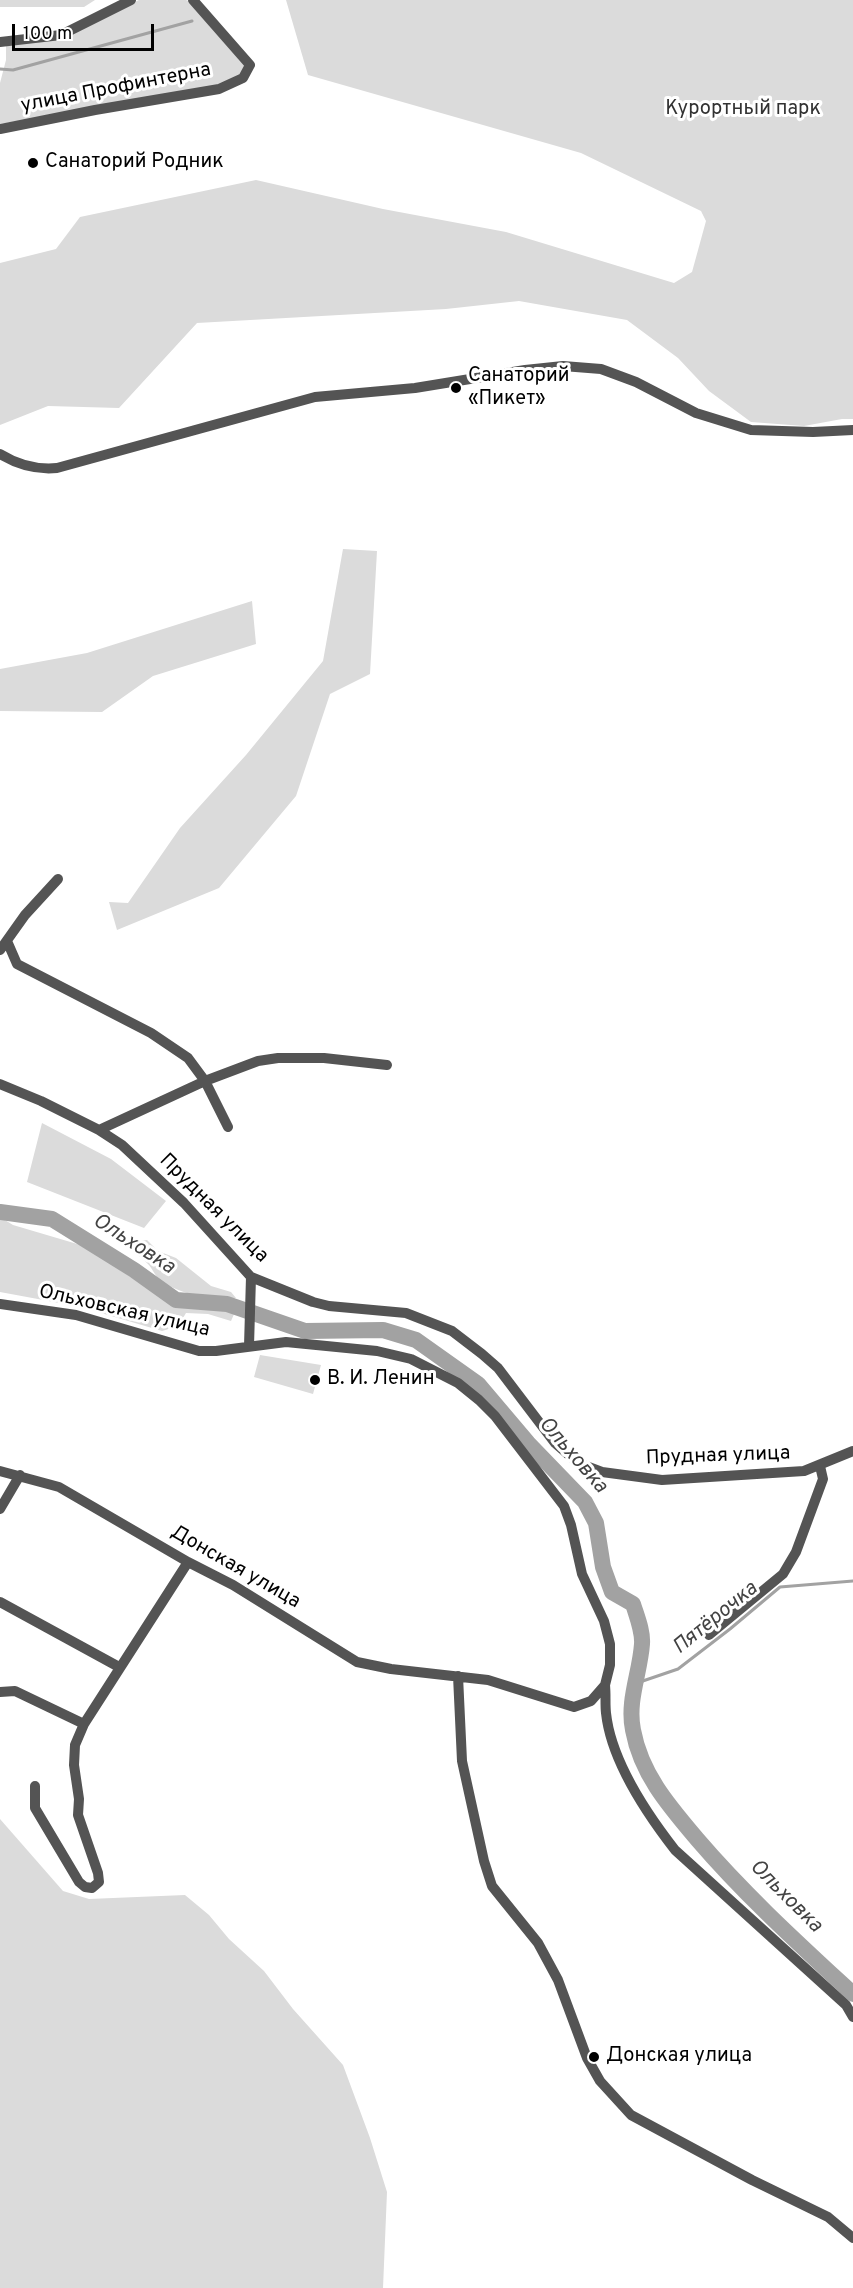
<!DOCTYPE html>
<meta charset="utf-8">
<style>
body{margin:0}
#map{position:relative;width:853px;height:2288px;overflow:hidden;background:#fff;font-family:Overpass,sans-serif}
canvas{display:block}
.scale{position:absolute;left:12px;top:24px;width:142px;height:27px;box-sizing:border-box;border:3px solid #000;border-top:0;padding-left:8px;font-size:18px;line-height:21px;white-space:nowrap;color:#000;-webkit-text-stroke:4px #fff;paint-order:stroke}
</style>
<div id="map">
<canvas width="853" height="2288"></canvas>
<div class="scale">100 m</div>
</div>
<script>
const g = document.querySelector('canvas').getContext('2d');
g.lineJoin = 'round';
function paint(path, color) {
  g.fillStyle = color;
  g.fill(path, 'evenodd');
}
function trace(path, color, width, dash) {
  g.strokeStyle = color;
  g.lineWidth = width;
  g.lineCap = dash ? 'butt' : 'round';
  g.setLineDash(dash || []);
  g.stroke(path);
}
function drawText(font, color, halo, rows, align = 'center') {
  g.font = font + ' Overpass,sans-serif';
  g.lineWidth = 6;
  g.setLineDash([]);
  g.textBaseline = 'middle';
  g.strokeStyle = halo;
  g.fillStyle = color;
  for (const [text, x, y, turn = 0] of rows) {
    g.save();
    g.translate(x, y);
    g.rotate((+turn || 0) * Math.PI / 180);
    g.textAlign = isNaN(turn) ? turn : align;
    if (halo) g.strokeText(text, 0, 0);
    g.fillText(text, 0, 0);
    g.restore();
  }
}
const green = new Path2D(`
 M0 0H95L84 7H0Z
 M139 0H186L191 2 246 65 241 75 218 87 0 124V83L6 60V45L100 19Z
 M286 0H853V419H842L804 426 751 422 709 391 678 358 627 320 519 301 446 309 197 323 119 408 48 406 0 425V263L56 249 80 217 256 180 383 209 506 232 674 283 692 272 706 221 701 211 581 153 308 75Z
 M343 549 377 551 370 674 330 694 296 796 219 888 117 930 109 902 128 903 180 828 246 755 323 661Z
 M252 601 256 644 153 676 102 712 0 711V669L87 653Z
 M42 1123 111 1159 166 1201 144 1228 27 1182Z
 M0 1217 13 1225 84 1246 168 1302 235 1312 231 1321 208 1314 186 1313C180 1324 174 1328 162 1331L81 1307 0 1292Z
 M147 1240 158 1251 176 1258 211 1286 231 1292 236 1298C215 1302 172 1293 157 1277 154 1273 152 1269 149 1265 143 1259 137 1255 131 1249L133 1242Z
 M260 1355 321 1365 313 1394 254 1377Z
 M0 1819 63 1891 89 1899 185 1895 209 1915 229 1939 264 1971 293 2009 343 2065 370 2138 387 2192 383 2288H0Z`);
const stream = new Path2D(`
 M0 69 13 70 192 21
 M634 1684 678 1669 730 1629 780 1587 853 1581`);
const river = new Path2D(`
 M0 1212 52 1219 134 1270 176 1300 227 1304 305 1331 383 1330 416 1340 478 1384 528 1443 585 1502 596 1523 603 1567 612 1592 633 1604C637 1617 643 1631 642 1644 640 1673 627 1701 633 1730 641 1774 669 1806 697 1839 745 1895 799 1944 853 1994`);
const street = new Path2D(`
 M0 42 61 35 131 0
 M0 129 95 110 219 89 243 78 250 65 193 0
 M0 454C18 465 36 470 57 468L315 397 415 388 525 370 563 366 601 369 636 382 696 413 751 430 813 432 853 430
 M7 941 17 964 151 1033 188 1058 205 1081 228 1127
 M0 950 25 915 58 879
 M0 1084 41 1101 99 1130 122 1145 184 1203 251 1277 313 1302 329 1306 406 1313 452 1331 482 1354 498 1368 555 1443 578 1463 602 1472 662 1480 804 1471 853 1451
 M99 1130 205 1081 258 1061 278 1058H324L387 1065
 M0 1304 76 1315 199 1351H216L286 1342 377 1351 411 1359 458 1383 479 1400 495 1416 564 1506 571 1525 582 1574 604 1621 610 1644V1665L605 1685 591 1701 574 1707 488 1680 391 1669 357 1662 233 1585 188 1562 59 1487 0 1471
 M249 1346 251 1277
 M0 1509 20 1475
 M0 1602 119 1667
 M709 1635 783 1574 796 1552 823 1479 820 1466
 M458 1676 462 1761 484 1861 492 1886 538 1943 558 1980 587 2058 600 2081 631 2115 752 2180 828 2217 853 2238
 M605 1685C606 1695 605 1704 606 1713 611 1760 647 1814 675 1850L846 2005 853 2017
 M0 1692 15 1691 84 1724
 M35 1786V1808L79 1882 85 1887 92 1888 99 1882 98 1873 78 1815 79 1799 74 1765 75 1745 84 1724 188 1562`);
const markers = [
 [33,163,6,"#000"],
 [456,388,6,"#000"],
 [315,1380,6,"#000"],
 [594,2057,6,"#000"]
];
const streetNames = [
 ["улица Профинтерна",116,89,-11],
 ["Прудная улица",213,1209,45],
 ["Ольховская улица",124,1312,13],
 ["Прудная улица",718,1457,-2],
 ["Донская улица",235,1568,30]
];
const parkNames = [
 ["Курортный парк",743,110]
];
const poiNames = [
 ["Санаторий Родник",45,163],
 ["Санаторий",468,377],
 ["«Пикет»",468,400],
 ["В. И. Ленин",327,1380],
 ["Донская улица",606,2057]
];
const waterNames = [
 ["Ольховка",133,1245,33],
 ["Ольховка",572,1456,49],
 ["Пятёрочка",716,1619,-39],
 ["Ольховка",785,1897,45]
];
paint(green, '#dbdbdb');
trace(stream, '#a2a2a2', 3);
trace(river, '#a2a2a2', 16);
trace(street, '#545454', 10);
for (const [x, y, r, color] of markers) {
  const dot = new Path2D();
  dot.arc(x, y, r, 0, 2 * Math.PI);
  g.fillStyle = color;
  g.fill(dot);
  trace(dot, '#fff', 2);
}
drawText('20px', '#000', '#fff', streetNames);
drawText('20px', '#323232', '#fff', parkNames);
drawText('20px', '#000', '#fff', poiNames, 'left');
drawText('italic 21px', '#434343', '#fff', waterNames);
</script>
